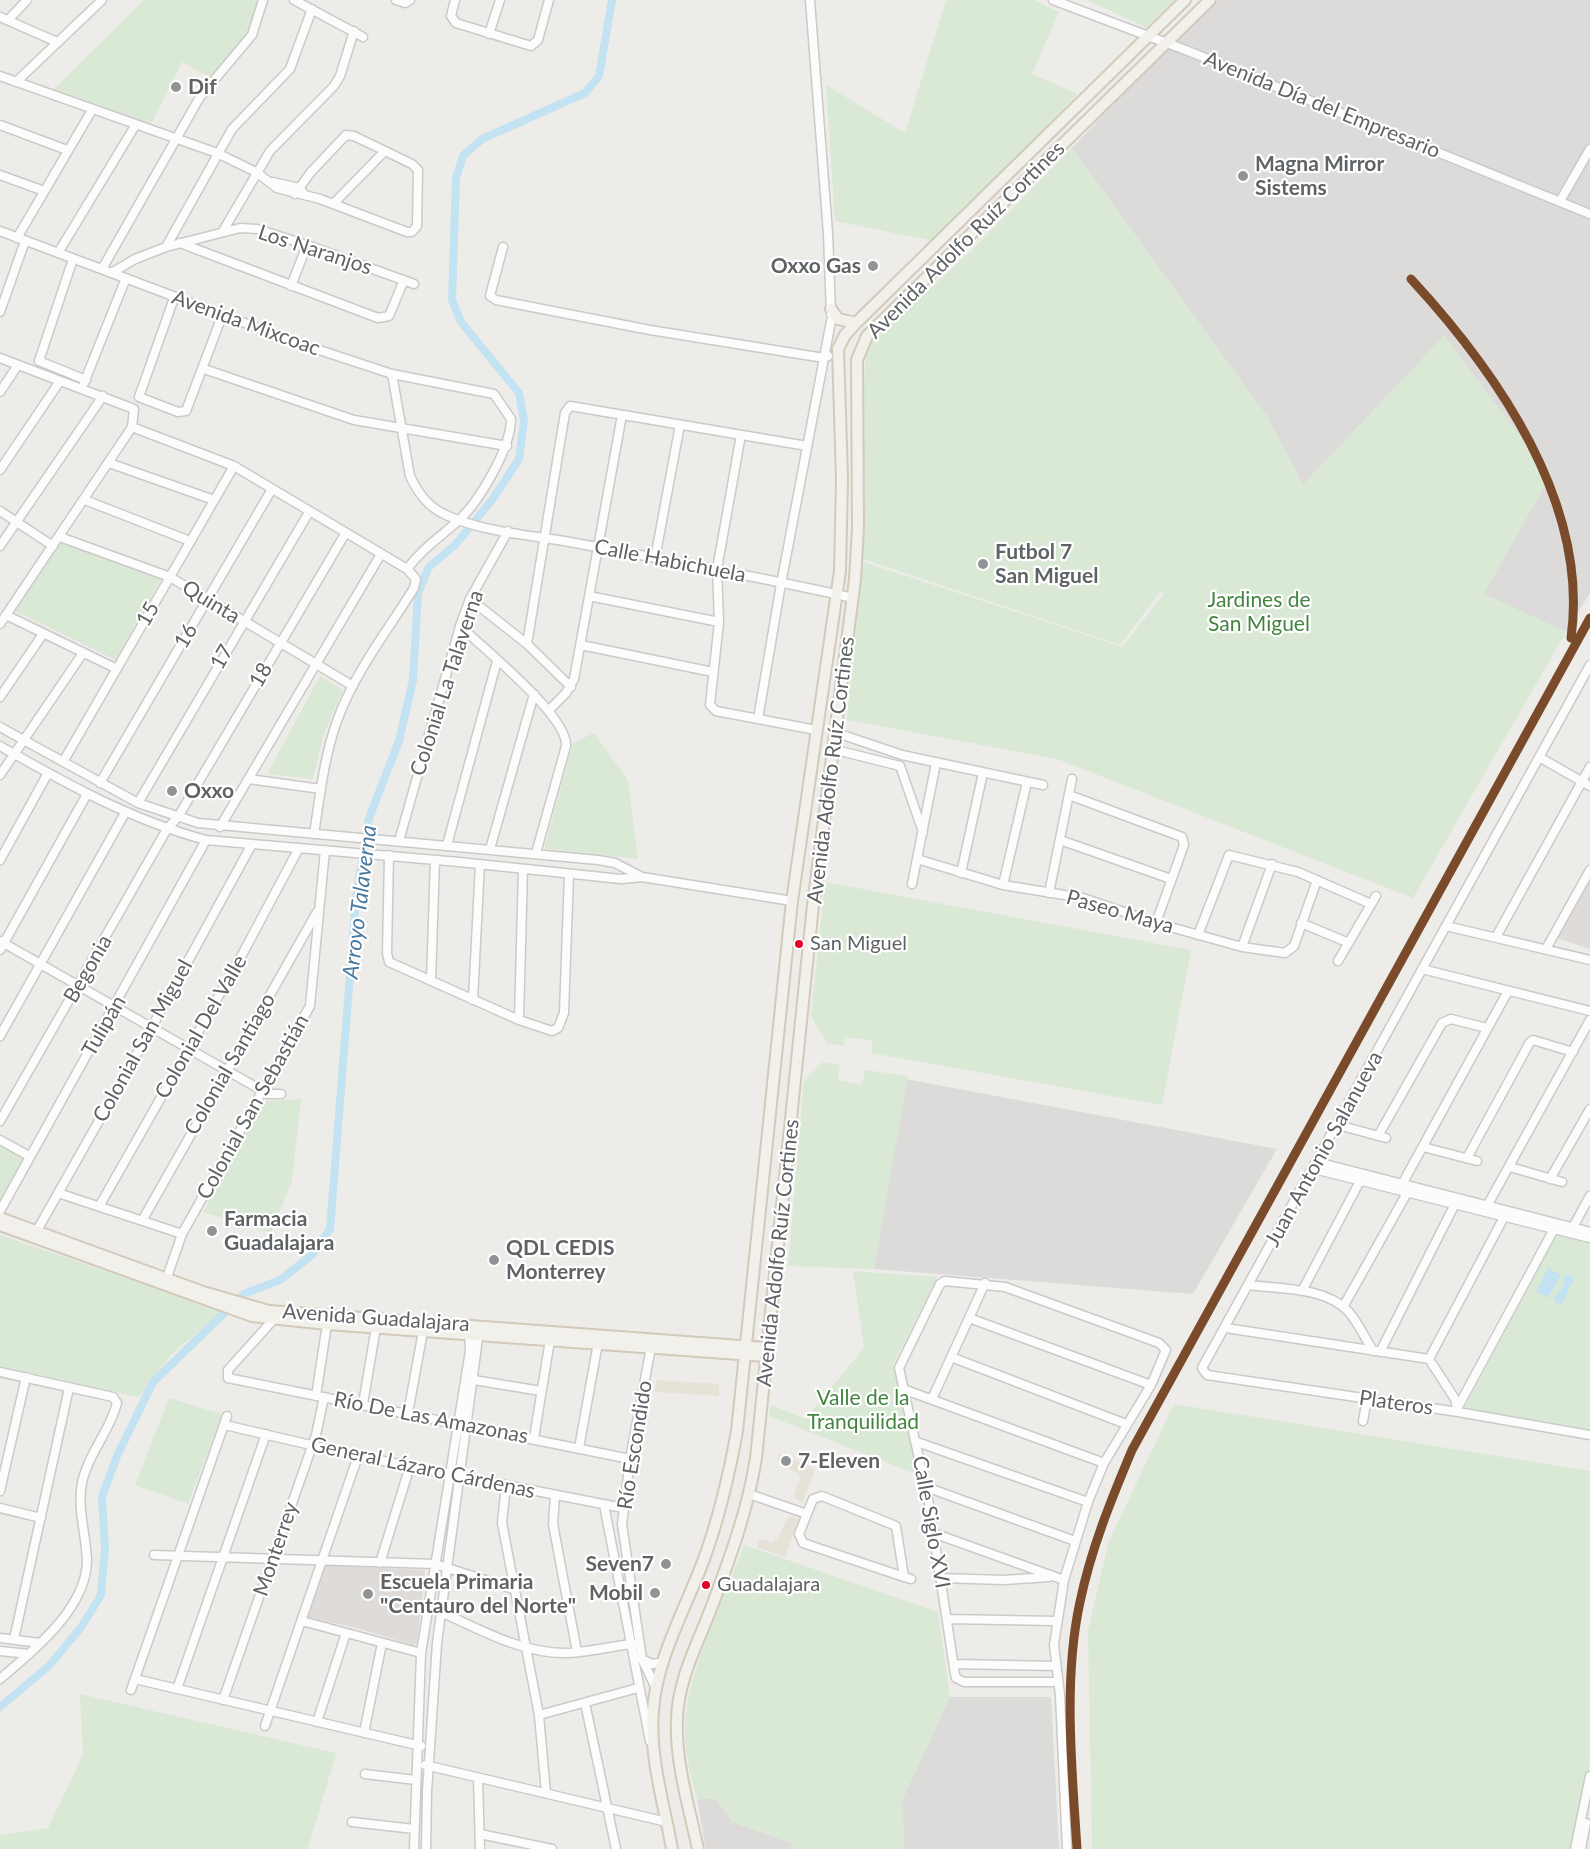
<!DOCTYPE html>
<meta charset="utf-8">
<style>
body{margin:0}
canvas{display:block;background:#eeece9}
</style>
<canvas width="1590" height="1849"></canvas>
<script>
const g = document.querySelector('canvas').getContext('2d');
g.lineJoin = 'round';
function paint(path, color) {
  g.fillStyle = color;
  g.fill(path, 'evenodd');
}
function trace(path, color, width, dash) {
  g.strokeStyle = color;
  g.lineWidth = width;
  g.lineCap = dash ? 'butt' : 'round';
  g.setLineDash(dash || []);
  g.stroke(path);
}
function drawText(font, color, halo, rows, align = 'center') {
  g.font = font + ' Lato,sans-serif';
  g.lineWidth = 4.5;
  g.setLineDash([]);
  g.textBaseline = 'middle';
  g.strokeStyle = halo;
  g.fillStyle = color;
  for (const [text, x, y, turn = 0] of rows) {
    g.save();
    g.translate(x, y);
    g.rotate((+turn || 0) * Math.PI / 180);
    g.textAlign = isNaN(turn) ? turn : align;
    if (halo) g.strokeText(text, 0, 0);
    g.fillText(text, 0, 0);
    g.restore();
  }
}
const commercial = new Path2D(`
 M656 1380 719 1384V1396L655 1392Z
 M779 1453 815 1469 803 1502 797 1500 794 1495 800 1477 798 1473 781 1466 777 1459Z
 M792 1516 799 1519 785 1557 757 1547 759 1541 766 1539 771 1543 779 1537 786 1520Z`);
const industrial = new Path2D(`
 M1218 0H1590V593L1566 632 1483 594 1550 476 1444 336 1303 485 1268 418 1072 148 1171 43Z
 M906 1079 1277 1149 1193 1294 874 1269Z
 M950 1697H1051L1059 1849H904L902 1800Z
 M697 1799H716L733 1822 792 1843V1849H706Z`);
const education = new Path2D(`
 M1590 879V949L1556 938Z
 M323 1565 425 1570 417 1643 413 1645 353 1627 307 1618Z`);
const green = new Path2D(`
 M144 0H262L252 33 211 78 182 62 151 124 54 89Z
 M946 0H1035L1059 12 1032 74 1078 94 933 241 835 221 826 85 905 133Z
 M1087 0H1175L1146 27Z
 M1072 148 1268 418 1303 485 1444 336 1550 476 1484 594 1566 632 1413 898 1057 759 847 720 859 560V484L866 347 973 249ZM866 560 1120 645 1160 592 1164 594 1122 647 861 561Z
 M62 541 161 579 116 660 15 611Z
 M320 676 343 690 323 736 313 779 267 774Z
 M594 733 628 780 638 859 547 849 545 847 573 743Z
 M825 882 1191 950 1162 1105 871 1053 873 1041 845 1037 844 1046 827 1043 811 1016Z
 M823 1062 840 1065 838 1080 862 1085 865 1070 908 1076 874 1269 788 1266 804 1081Z
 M301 1099 292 1180 271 1233 203 1212 262 1104 268 1101Z
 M0 1146 23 1159 0 1200Z
 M1557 1234 1590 1241V1429L1464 1409Z
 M0 1235 222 1311 171 1355 139 1397 0 1367Z
 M853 1271 937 1277 893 1365 918 1475 769 1416 771 1405 805 1419 864 1348Z
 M169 1398 222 1414 188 1504 135 1485Z
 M1174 1404 1590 1471V1763L1573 1849H1092L1088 1630 1109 1541Z
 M744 1545 938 1612 950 1697 902 1800 904 1849H792V1843L734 1822 716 1799H697C691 1775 684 1752 685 1727 686 1675 725 1595 744 1545Z
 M80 1694 336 1753 308 1849H0V1835L48 1828 83 1755Z`);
const water = new Path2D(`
 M1548 1268 1561 1275 1548 1298 1536 1291Z
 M1569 1274 1574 1279 1562 1304H1557L1553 1298 1564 1285V1277Z`);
const canal = new Path2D(`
 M0 1707 49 1666 82 1626 101 1595 105 1548 102 1497 117 1456 153 1382 244 1294 280 1280 312 1255 330 1229 356 898 369 818 399 741 413 680 418 593 429 567 456 544 492 500 519 459 524 421 519 393 461 322 452 300 456 178 463 156 482 139 585 93 599 76 612 0`);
const minor = new Path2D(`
 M294 0 363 37
 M396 0 405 3 410 0
 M455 0 451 16 456 23 531 46 538 40 549 0
 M810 0 828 233 831 314
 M1053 0 1188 51 1590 214
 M0 17 57 42
 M8 20 27 0
 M489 34 500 0
 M0 76 217 153 256 172 277 188 320 199 407 232H412L417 226 418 170 412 164 354 136 346 135 311 172 295 194
 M16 82 102 0
 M0 125 67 150
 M0 175 44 191
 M273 182 299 188 302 191
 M1560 201 1590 149
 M333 204 385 151
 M0 231 298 343 392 374 494 394 511 419C511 448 479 502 458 521 440 537 422 549 407 569
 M223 231 270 151 334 86 340 76 354 31
 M17 238 92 110
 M180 243 378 318 389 316 404 280
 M166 247 232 129 290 69 312 9
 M503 247 491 292 490 296 496 300 650 330 824 358 831 321
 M58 253 135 126
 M73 259 39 361 86 380
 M102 269 200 97 252 35 263 0
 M113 272 135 259 166 247 240 228 257 229 307 245 414 284
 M291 286 307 245
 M174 298 139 397 178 412 186 411 222 316
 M0 312 25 241
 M0 358 134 409 132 427 0 624
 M204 369 354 420 507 446
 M392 374 410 476C418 493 428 507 446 515 485 533 534 535 575 543 668 560 761 577 853 598
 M84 383 126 278
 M0 392 18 365
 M132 427 234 466 407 569 416 579 414 588C388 630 354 673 337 721 324 757 320 796 314 834
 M741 435 717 569 719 622 710 705 716 711 816 730
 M109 463 214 500
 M0 470 60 381
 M85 500 190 541
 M0 511 53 546
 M60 537 170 577 353 686
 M0 546 103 396
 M655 558 680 425
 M589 596 719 622
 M470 599 527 644 571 687
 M6 615 117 669
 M460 626C483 648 568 716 566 746L536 853
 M527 644 565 413 570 406 807 446
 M581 645 713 672
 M1590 665 1202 1368 1207 1375 1458 1412 1590 1435
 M0 697 43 634
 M549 710 566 693 574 679 622 415
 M758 719 781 584 824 358 828 356
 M0 727 138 803 198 823 598 860 615 863 642 877
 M834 732 902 755 1043 785
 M0 746C67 784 131 820 206 840L459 862 621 879 642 877 792 901
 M832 749 900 766 923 832
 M1539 757 1590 786
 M63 762 234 466
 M0 775 83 653
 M249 779 321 789
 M100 783 272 489
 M1069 795 1182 837 1184 845 1156 923
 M138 803 309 512
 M220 827 381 554
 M1060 840 1171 879
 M399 841 460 626 470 599 508 531
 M447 845 497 661
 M490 849 534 694
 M389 855 387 953 389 962 519 1020 552 1031 558 1028 564 1013 569 874
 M917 859 1003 885 1083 898 1156 923 1242 947 1285 953 1294 946 1317 880
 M0 860 48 773
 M961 873 983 773
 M912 884 936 763
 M1003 885 1027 782
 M1049 893 1072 779
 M1301 923 1349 943
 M1446 926 1590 960
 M1198 935 1229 855 1298 872 1371 904
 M1496 937 1590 767
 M0 941 268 1094H281
 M1242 947 1272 864
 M1546 949 1590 870
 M0 950 87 794
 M1338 961 1376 896
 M1422 969 1590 1011
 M431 981 435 860
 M473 1000 480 864
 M519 1020 523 869
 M0 1036 125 813
 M0 1121 167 829 178 817 345 534
 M1338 1125 1386 1138
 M1378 1136 1442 1023 1451 1019 1487 1028
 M0 1140 29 1156
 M1423 1147 1477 1161
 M1467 1158 1530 1042 1533 1040 1573 1052
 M1317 1162 1590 1232
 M1510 1167 1562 1182
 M1314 1169 1590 1238
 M1550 1179 1590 1109
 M1400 1188 1508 991
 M58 1193 182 1234
 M100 1205 243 953 299 848
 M1487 1206 1590 1020
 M0 1211 206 840
 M143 1219 317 912
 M1573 1227 1590 1196
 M35 1234 152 1027 252 844
 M165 1283 182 1234 310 1006 325 850
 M1249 1285C1281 1289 1324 1287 1348 1311 1358 1322 1365 1338 1373 1351
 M1302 1291 1360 1181
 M1343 1307 1407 1193
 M969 1318 1151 1385
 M274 1319 228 1370V1378L630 1459
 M1226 1328 1429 1359 1455 1399 1458 1412
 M652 1342 630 1459 622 1524 642 1659 656 1688
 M1380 1352 1456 1202
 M951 1357 1126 1424
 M1429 1359 1504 1217
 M0 1372 113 1397 117 1403C110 1431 88 1454 82 1483 77 1507 86 1535 87 1560 87 1608 33 1651 0 1679
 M474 1380 541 1391
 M903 1389 1104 1463
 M316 1396 327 1324
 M932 1399 985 1283
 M363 1404 376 1327
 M1458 1407 1554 1229
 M408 1413 423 1331
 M1363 1421 1367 1399
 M225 1425 358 1456 623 1508
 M534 1438 550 1340
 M917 1442 1088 1502
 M579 1448 598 1343
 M506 1485 502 1523 539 1715 546 1793
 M926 1487 1075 1541
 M0 1491 26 1377
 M749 1494 807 1514
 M555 1495 553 1524 577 1652
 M604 1505 650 1741
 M0 1508 41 1518
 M933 1533 1064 1580
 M154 1555 435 1564 513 1589
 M380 1563 410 1466
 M904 1577 896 1526 822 1496 813 1499 799 1534 803 1543 904 1577 911 1579
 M941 1578 1003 1580 1049 1577
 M441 1612C479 1629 521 1653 564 1653 587 1653 610 1646 633 1644
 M948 1619 1056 1621
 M302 1621 421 1653
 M0 1638 40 1643
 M14 1639 69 1388
 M0 1651 29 1654
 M642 1659 652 1664 663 1662
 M954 1664 1055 1666
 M135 1679 421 1746
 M1058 1682H964L956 1678 955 1674 929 1504 899 1368 940 1284 945 1281 1005 1287 1159 1343 1166 1350 1151 1385 1104 1463 1088 1502 1064 1580 1054 1645 1060 1695 1067 1849
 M177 1689 266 1434
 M131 1690 227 1416
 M223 1700 316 1435 324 1397
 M585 1703 616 1849
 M539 1715 638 1688
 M317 1722 346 1633
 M265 1726 358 1456
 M364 1733 382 1643
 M425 1765 667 1822
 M365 1774 416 1780
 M478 1778 480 1849
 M352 1822 414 1829
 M480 1834 552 1849
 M414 1849 421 1653 470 1351 469 1331
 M426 1849 427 1792 437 1643 479 1331
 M1575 1849 1590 1776
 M1581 1849 1586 1823`);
const major = new Path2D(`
 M831 309 838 319 856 323
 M0 1218 203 1292 269 1311 767 1348
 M0 1225 252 1316 327 1324 766 1356
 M672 1849C664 1804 649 1756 653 1710 657 1657 686 1608 704 1559 719 1518 729 1475 737 1431L792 901 840 571 842 479 838 349 845 335 856 323 1185 0
 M698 1849C689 1807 675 1762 677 1719 678 1679 698 1643 712 1606 730 1558 748 1509 756 1458L813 905 855 579 858 528 857 360 867 336 1210 0`);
const rail1 = new Path2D(`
 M1411 279C1495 370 1590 503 1571 638
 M1077 1849C1072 1770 1063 1679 1080 1602 1091 1549 1111 1500 1132 1450L1590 618`);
const markers = [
 [176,87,6,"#919394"],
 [1243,176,6,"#919394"],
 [873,266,6,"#919394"],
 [983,564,6,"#919394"],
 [172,791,6,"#919394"],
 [799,944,5,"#e4002b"],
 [212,1231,6,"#919394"],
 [494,1260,6,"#919394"],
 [786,1461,6,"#919394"],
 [666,1564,6,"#919394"],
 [706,1585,5,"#e4002b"],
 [655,1593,6,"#919394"],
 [368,1594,6,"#919394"]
];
const busNames = [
 ["San Miguel",810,944],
 ["Guadalajara",717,1585]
];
const poiNames = [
 ["Dif",188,87],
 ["Magna Mirror",1255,164],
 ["Sistems",1255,188],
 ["Oxxo Gas",861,266,"right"],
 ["Futbol 7",995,552],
 ["San Miguel",995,576],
 ["Oxxo",184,791],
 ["Farmacia",224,1219],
 ["Guadalajara",224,1243],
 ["QDL CEDIS",506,1248],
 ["Monterrey",506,1272],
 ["7-Eleven",798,1461],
 ["Seven7",654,1564,"right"],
 ["Escuela Primaria",380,1582],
 ["\"Centauro del Norte\"",380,1606],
 ["Mobil",643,1593,"right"]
];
const streetNames = [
 ["Avenida Día del Empresario",1322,105,22],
 ["Avenida Adolfo Ruíz Cortines",966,240,-45],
 ["Los Naranjos",315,250,18],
 ["Avenida Mixcoac",246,323,20],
 ["Calle Habichuela",670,561,11],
 ["Quinta",211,602,31],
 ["15",148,614,-60],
 ["16",186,636,-59],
 ["17",222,657,-60],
 ["18",261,675,-60],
 ["Colonial La Talaverna",447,683,-72],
 ["Avenida Adolfo Ruíz Cortines",831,770,-83],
 ["Paseo Maya",1120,912,16],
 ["Begonia",88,969,-60],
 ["Tulipán",104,1026,-60],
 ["Colonial Del Valle",201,1027,-60],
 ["Colonial San Miguel",143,1041,-61],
 ["Colonial Santiago",230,1064,-60],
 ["Colonial San Sebastián",253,1107,-61],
 ["Juan Antonio Salanueva",1324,1149,-61],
 ["Avenida Adolfo Ruíz Cortines",778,1253,-84],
 ["Avenida Guadalajara",376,1318,4],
 ["Plateros",1396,1403,8],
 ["Río De Las Amazonas",431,1418,11],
 ["Río Escondido",635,1445,-81],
 ["General Lázaro Cárdenas",423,1468,12],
 ["Calle Siglo XVI",931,1522,80],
 ["Monterrey",276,1549,-71]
];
const parkNames = [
 ["Jardines de",1259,600],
 ["San Miguel",1259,624],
 ["Valle de la",863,1398],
 ["Tranquilidad",863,1422]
];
const waterNames = [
 ["Arroyo Talaverna",360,902,-83]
];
paint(commercial, '#e6e2d8');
paint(industrial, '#dddbda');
paint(education, '#dedbd8');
paint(green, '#dae8d6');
paint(water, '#c3e2f2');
trace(canal, '#c3e2f2', 8);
trace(minor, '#cbcac9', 11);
trace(major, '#d2caba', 14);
trace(minor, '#fcfcfc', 8);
trace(major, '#f2f0ea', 10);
trace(rail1, '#7a4b2a', 9);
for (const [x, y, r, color] of markers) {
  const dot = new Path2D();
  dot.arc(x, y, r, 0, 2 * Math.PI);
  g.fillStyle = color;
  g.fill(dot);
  trace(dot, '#fff', 2);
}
drawText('20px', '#5f6366', '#fff', busNames, 'left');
drawText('bold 21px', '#5f6366', '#fff', poiNames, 'left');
drawText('21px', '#5f6366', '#fff', streetNames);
drawText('21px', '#428440', '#fff', parkNames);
drawText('italic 22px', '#4c7a9f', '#fff', waterNames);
</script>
